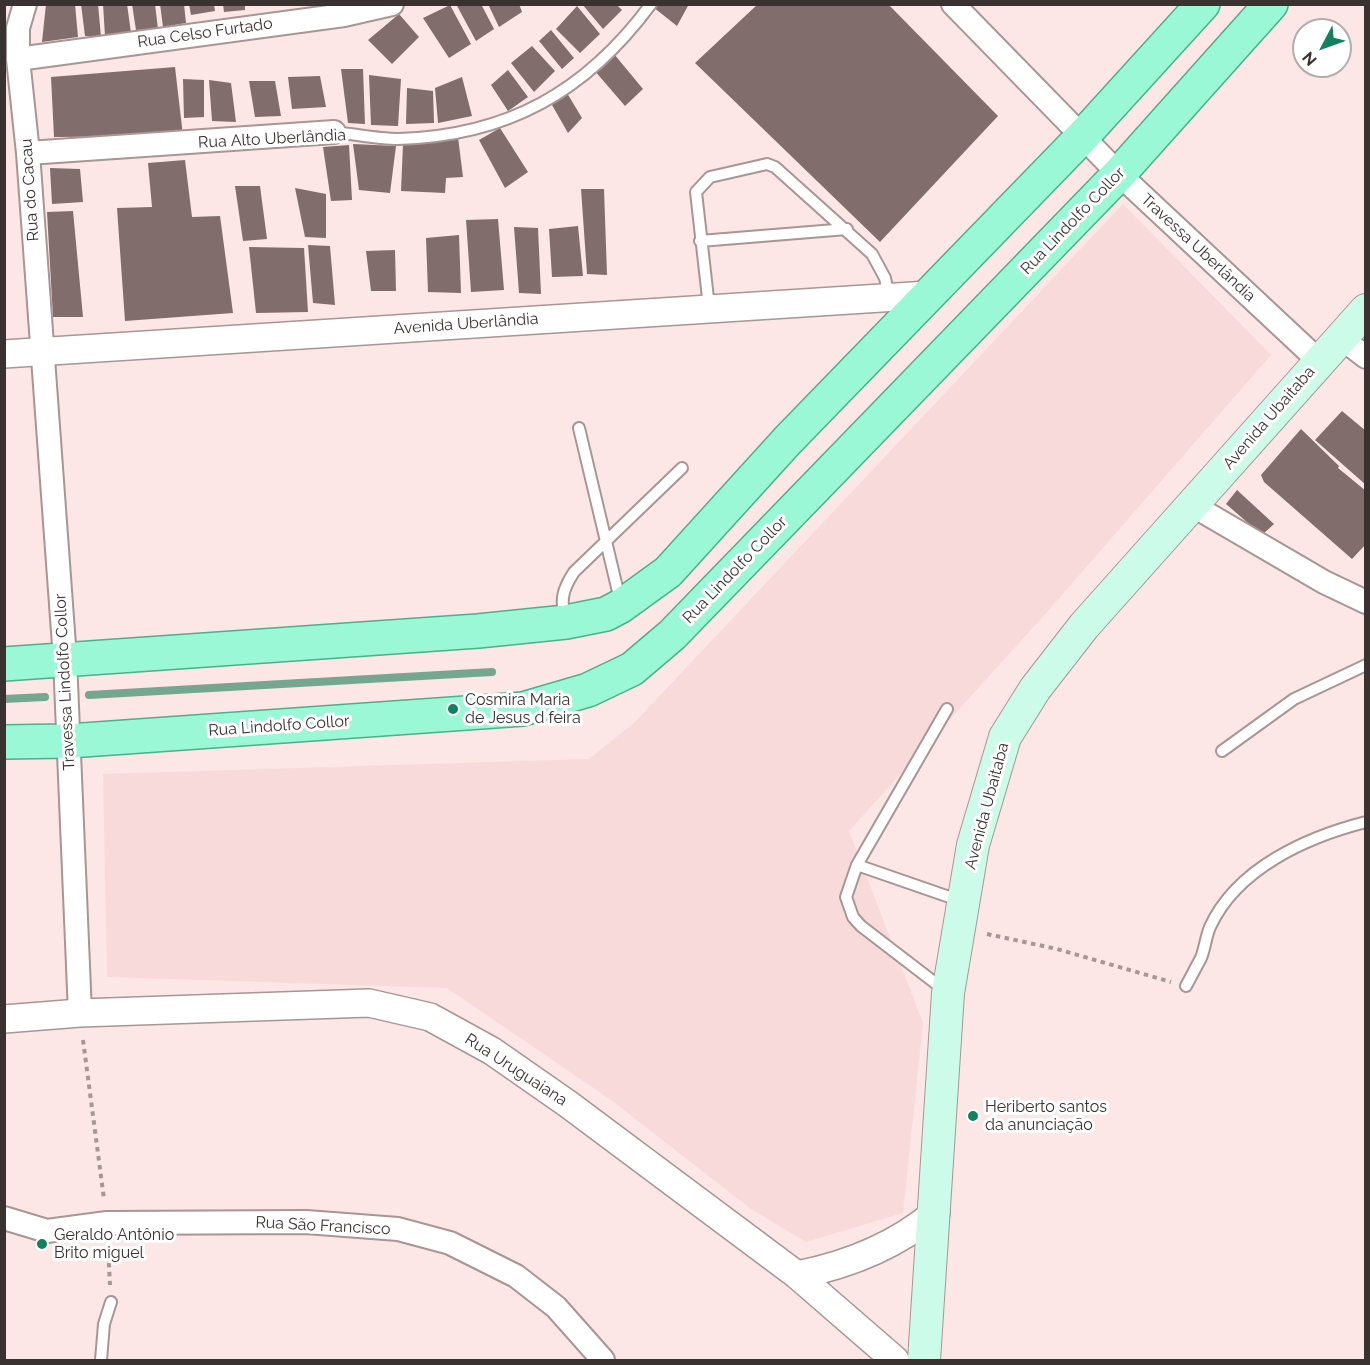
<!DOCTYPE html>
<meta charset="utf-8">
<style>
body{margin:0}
#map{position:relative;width:1370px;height:1365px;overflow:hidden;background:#fce7e6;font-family:Raleway,sans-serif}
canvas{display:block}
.frame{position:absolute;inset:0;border:6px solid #3a3131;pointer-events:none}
.north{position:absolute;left:1292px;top:18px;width:60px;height:60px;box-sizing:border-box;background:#fff;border:2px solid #b0adad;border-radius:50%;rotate:229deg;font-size:16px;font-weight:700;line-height:24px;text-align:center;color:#3a3131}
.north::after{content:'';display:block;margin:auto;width:21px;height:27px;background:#12815d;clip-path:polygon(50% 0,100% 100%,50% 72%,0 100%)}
</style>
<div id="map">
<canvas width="1370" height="1365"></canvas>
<div class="frame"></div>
<div class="north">N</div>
</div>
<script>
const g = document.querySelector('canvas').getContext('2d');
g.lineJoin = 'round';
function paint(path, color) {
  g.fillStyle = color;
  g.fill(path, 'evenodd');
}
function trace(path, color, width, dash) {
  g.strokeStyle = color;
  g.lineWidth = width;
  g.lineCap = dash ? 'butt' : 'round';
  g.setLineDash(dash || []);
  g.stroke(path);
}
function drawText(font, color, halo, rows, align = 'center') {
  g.font = font + ' Raleway,sans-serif';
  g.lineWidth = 6;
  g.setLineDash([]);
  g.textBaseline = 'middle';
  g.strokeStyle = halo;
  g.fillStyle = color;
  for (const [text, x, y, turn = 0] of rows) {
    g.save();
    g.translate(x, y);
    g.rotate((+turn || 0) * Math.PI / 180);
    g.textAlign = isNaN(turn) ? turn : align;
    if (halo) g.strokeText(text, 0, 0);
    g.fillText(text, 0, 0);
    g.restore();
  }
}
const built = new Path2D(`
 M1123 204 1271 355 1047 612 849 831 923 1023 903 1213 806 1242 751 1209 611 1100 447 988 107 977 103 774 589 759 635 722Z`);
const stream = new Path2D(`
 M89 695 492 672
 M4 699 45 697`);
const building = new Path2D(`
 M46 4H75L78 37 42 42Z
 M81 4H98L101 37 85 36Z
 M103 4H127L131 33 105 36Z
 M132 4H155L158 29 136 30Z
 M160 4H184L186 23 163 27Z
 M189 4H214L215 11 191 15Z
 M223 4H245V10L224 12Z
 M456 4H481L494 29 476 41Z
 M488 4H519L522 12 499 27Z
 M582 4H616L622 10 603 29Z
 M655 4H689L677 26 653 7Z
 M758 4H888L998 116 880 242 695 63Z
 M450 5 471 44 449 58 423 18Z
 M577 6 600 34 580 53 556 29Z
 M399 14 419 37 392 64 368 40Z
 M551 30 574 58 562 69 539 41Z
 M532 46 555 71 534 92 511 63Z
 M614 54 643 89 625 106 594 70Z
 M175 67 183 136 54 137 51 77Z
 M341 69H363L365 124 348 123Z
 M508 70 528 97 508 111 491 85Z
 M369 75 401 79 398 126 371 125Z
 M320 76 326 107 292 109 288 77Z
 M462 77 472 116 438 123 435 88Z
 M183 79 204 80V117L184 118Z
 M209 80 231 83 236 122 212 121Z
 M249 81H275L281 116 255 117Z
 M407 88 433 91 434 123 406 124Z
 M567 93 582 118 568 133 552 105Z
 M500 128 528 172 505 188 479 140Z
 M458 137 463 177 446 178 445 193 401 191 403 144Z
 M353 144 396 146 390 193 359 190Z
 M349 145 352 200 331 201 323 147Z
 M185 160 192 217 220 216 233 313 125 321 117 208 152 207 148 163Z
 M50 168 80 169 83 202 52 204Z
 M235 186H260L267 239 243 241Z
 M295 188 326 194V238L305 237Z
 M581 189H604L607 275 587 274Z
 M73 211 83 317H53L47 212Z
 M498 219 504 290 471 292 466 220Z
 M578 226 583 276 552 277 549 229Z
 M514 227 538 228 541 294 519 293Z
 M459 235 461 293 428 292 426 238Z
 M308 245 330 246 335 305 313 303Z
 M249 247 304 248 308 312 256 313Z
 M395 250 396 291H371L366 251Z
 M1342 411 1366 431V485L1315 440Z
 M1301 429 1339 466 1338 468 1366 491V544L1352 559 1264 482 1261 475Z
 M1237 490 1274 524 1262 535 1226 504Z`);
const path = new Path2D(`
 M987 934 1057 949 1171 982
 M83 1040 104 1199
 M108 1245 110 1285`);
const service = new Path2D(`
 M334 132C355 134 377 139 398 139 507 136 586 92 651 4
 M700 241 847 229
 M709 307 696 192 710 177 767 164 775 167 872 254 885 278 889 296
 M579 428 620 600
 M565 619C560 599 563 589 574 572L682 468
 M1222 751 1294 699 1366 665
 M857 865 961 901
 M1186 986C1191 977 1196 967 1201 958 1205 948 1206 936 1210 927 1237 868 1307 837 1366 822
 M943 989 861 926 853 917 846 897 857 865 947 709
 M101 1360 104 1324 111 1302`);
const minor = new Path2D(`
 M25 4 18 28V59L28 153 65 659 80 1013
 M953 4 1119 174 1319 361
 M18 59 344 15 392 4
 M28 153 334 132
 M1340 337 1366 357
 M1192 505 1324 582 1366 602
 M4 1218 47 1231 107 1223 306 1222 398 1229 450 1243 516 1276 556 1307 603 1360`);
const tertiary = new Path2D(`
 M4 354 928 295
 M4 1019 80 1013 369 1003 430 1017 492 1051 568 1104 797 1275 895 1360
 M797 1275C848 1265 896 1246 936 1212`);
const secondary = new Path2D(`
 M924 1360 948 993 973 845 1005 737 1035 689 1084 626 1366 310`);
const primary = new Path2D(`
 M4 664 478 631 566 622 606 614 621 606 668 572 787 441 1081 138 1203 4
 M4 742 69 741 523 709 588 690 632 669 672 635 1119 174 1271 4`);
const markers = [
 [453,709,6,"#12815d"],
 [973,1116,6,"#12815d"],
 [42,1244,6,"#12815d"]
];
const streetNames = [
 ["Rua Celso Furtado",205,33,-8],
 ["Rua Alto Uberlândia",272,139,-3],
 ["Rua do Cacau",30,190,-94],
 ["Rua Lindolfo Collor",1073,221,-46],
 ["Travessa Uberlândia",1198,248,43],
 ["Avenida Uberlândia",466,324,-4],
 ["Avenida Ubaitaba",1269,418,-49],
 ["Rua Lindolfo Collor",735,570,-46],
 ["Travessa Lindolfo Collor",65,682,-93],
 ["Rua Lindolfo Collor",279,726,-4],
 ["Avenida Ubaitaba",987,806,-75],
 ["Rua Uruguaiana",516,1070,33],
 ["Rua São Francisco",323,1226,3]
];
const poiNames = [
 ["Cosmira Maria",465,700],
 ["de Jesus d feira",465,718],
 ["Heriberto santos",985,1107],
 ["da anunciação",985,1125],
 ["Geraldo Antônio",54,1235],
 ["Brito miguel",54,1253]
];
paint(built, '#f8dada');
trace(stream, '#75a690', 8);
paint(building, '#806d6c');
trace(service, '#a89594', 14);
trace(minor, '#a89594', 26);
trace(tertiary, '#a89594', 30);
trace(secondary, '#a89594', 34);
trace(primary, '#4eaf8a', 36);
trace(path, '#a69696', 4, [4.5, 4.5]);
trace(service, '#fff', 10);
trace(minor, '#fff', 22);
trace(tertiary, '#fff', 27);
trace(secondary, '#cdfbea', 32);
trace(primary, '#9bf8d6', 33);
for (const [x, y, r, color] of markers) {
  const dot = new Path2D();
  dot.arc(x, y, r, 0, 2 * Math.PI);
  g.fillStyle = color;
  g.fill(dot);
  trace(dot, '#fff', 2);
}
drawText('16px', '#3a3131', '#fff', streetNames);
drawText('16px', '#3a3131', '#fff', poiNames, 'left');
</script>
